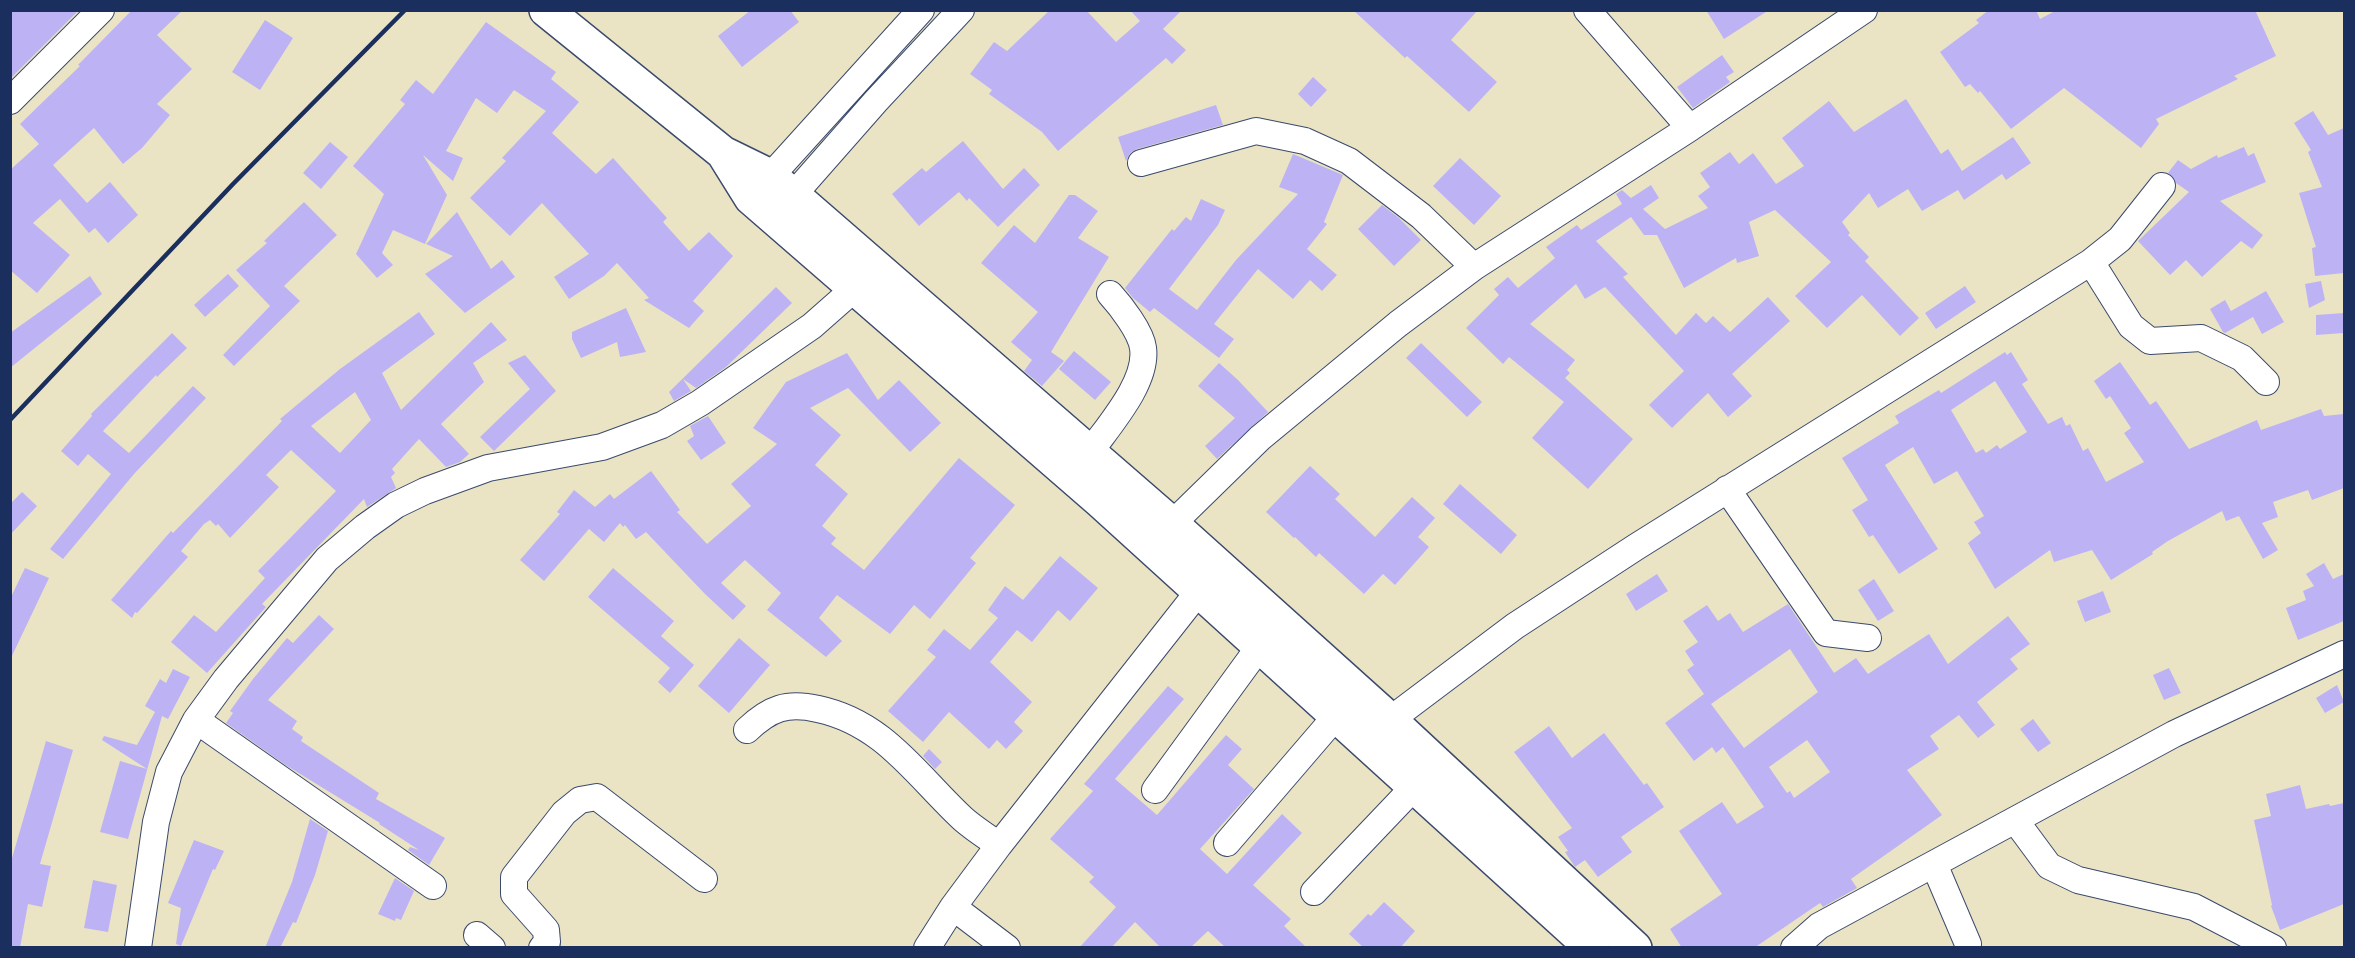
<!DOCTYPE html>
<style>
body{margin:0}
#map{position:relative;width:2355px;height:958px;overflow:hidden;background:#eae4c4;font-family:"EB Garamond",serif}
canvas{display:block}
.frame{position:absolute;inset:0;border:12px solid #1b2f5e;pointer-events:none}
</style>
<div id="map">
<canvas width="2355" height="958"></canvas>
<div class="frame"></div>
</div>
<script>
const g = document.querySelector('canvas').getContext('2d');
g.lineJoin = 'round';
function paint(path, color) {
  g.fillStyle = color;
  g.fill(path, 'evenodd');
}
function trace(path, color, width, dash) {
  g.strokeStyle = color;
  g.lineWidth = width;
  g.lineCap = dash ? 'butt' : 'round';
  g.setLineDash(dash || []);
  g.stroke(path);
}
const building = new Path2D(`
 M10 10H79L10 79Z
 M132 10H183L157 35 192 69 157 104 170 115 142 148 123 164 94 128 53 165 87 203 110 182 138 215 108 243 95 228 89 233 60 199 33 223 70 255 37 293 10 270V170L39 144 20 124 80 66 78 65Z
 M751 10H790L799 22 742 67 718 36Z
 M1050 10H1086L1116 42 1140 21 1130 10H1182L1163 29 1186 50 1172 64 1166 58 1058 151 1042 132 989 94 992 90 970 74 994 42 1007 51Z
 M1353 10H1478L1451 40 1497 82 1469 112 1407 56 1405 58Z
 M1706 10H1769L1724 39Z
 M1989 10H2036L2040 19 2057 10H2255L2276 56 2234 76 2238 79 2156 119 2159 124 2141 148 2064 88 2011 129 1980 91 1978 93 1970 84 1965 87 1940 52 1979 23 1976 20Z
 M265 20 293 38 260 90 232 72Z
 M486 22 556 72 551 79 579 102 552 133 596 174 613 158 667 218 663 222 689 251 709 232 733 256 693 301 704 311 689 328 644 300 649 298 617 263 604 276 569 299 554 277 589 254 542 203 510 236 470 198 506 161 502 158 546 111 514 90 497 113 476 98 446 151 463 158 453 181 423 155 447 195 425 244 393 230 382 253 393 265 377 278 356 254 384 194 353 166 405 104 400 100 416 80 433 94Z
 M1722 55 1734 72 1726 77 1730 82 1693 108 1677 87Z
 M1313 77 1327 90 1311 107 1298 94Z
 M1906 99 1941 154 1948 149 1962 171 2013 137 2031 163 2006 180 2002 174 1964 200 1958 190 1922 211 1908 189 1878 208 1869 193 1842 222 1850 233 1848 235 1869 257 1865 261 1919 318 1900 336 1862 295 1827 328 1795 296 1831 262 1775 210 1749 222 1759 256 1737 263 1736 258 1684 288 1657 235H1644L1631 217 1596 241 1628 274 1623 277 1676 335 1696 313 1706 323 1713 316 1730 332 1768 297 1790 321 1732 374 1752 396 1728 417 1708 393 1672 428 1649 405 1684 371 1605 287 1585 299 1576 284 1530 324 1575 360 1567 370 1570 373 1565 378 1633 439 1588 489 1532 438 1564 402 1509 357 1503 364 1466 328 1499 295 1494 289 1508 277 1518 288 1555 258 1546 247 1577 225 1581 230 1622 204 1616 194 1622 190 1631 198 1651 185 1659 198 1643 209 1665 229 1708 208 1698 196 1710 187 1700 173 1730 152 1739 164 1753 153 1776 184 1804 166 1782 138 1829 101 1854 132Z
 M1216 105 1223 125 1137 149 1130 153 1126 161 1118 137Z
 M2313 111 2328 135 2344 128V273L2315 276 2312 248 2316 247 2299 193 2322 187 2308 152 2311 150 2294 123Z
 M963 141 1003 189 1024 168 1040 185 998 227 969 198 967 201 959 192 919 226 892 194 922 168 926 172Z
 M330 142 348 157 321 189 303 173Z
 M2244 147 2248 156 2254 153 2266 182 2220 201 2263 235 2252 249 2241 241 2202 277 2186 260 2170 275 2138 241 2189 192 2176 183 2168 173 2178 160 2191 169 2217 155 2218 158Z
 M1293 154 1343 175 1324 222 1327 224 1307 249 1337 275 1322 291 1310 280 1293 299 1258 269 1214 324 1234 339 1219 358 1154 308 1150 312 1133 298 1125 288 1172 229 1174 231 1186 217 1191 221 1201 199 1225 210 1218 225 1169 289 1197 310 1236 260 1298 194 1279 187Z
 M1460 158 1501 196 1474 225 1433 186Z
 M1069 195H1075L1098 211 1078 238 1109 257 1051 352 1064 361 1042 386 1024 371 1032 360 1011 342 1038 312 981 263 1014 225 1035 243Z
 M304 202 337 235 284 286 300 301 234 366 223 355 270 306 236 270 267 243 264 241Z
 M1382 205 1399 218 1421 240 1394 266 1358 229Z
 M457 212 491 269 502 260 515 277 465 313 425 274 453 256 426 244Z
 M228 274 239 286 205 317 194 305Z
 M90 276 102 294 10 368V333Z
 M2321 281 2325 300 2309 308 2305 284Z
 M1965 286 1976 302 1936 329 1925 313Z
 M776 287 792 303 726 367 696 388 683 379 691 391 674 401 669 392Z
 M2266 291 2284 322 2262 334 2253 317 2225 333 2223 332 2210 309 2225 300 2231 311Z
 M626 308 646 352 620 357 617 342 581 358 572 339V332Z
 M419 312 435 334 382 373 401 410 491 322 507 340 473 363 484 382 441 424 469 454 460 462 446 467 419 439 392 469 395 473 391 477 396 488 367 507 364 499 262 604 266 607 207 673 171 642 194 615 216 632 265 578 258 571 336 491 291 450 266 475 279 487 230 538 218 524 216 526 210 520 204 524 181 551 188 557 137 613 135 612 132 618 111 600 171 531 173 533 282 421 280 419 340 369ZM355 392 371 420 340 453 311 426Z
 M2344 313V333L2316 335V315Z
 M172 333 187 348 157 377 156 375 103 431 129 453 193 386 206 398 134 474 63 559 50 549 111 474 88 454 78 466 61 451 92 416 91 414Z
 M1421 343 1482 402 1467 417 1406 358Z
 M1074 351 1111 382 1095 400 1059 369Z
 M2005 352 2007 355 2011 352 2028 380 2022 384 2048 424 2062 417 2066 426 2070 424 2083 451 2088 448 2106 482 2144 462 2124 433 2131 428 2110 396 2106 399 2094 381 2120 362 2150 405 2156 401 2189 449 2257 420 2261 430 2321 409 2324 416 2344 414V488L2312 500 2308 490 2273 502 2278 517 2262 523 2278 550 2263 559 2239 516 2226 521 2222 511 2168 541 2152 552 2153 554 2111 580 2092 550 2054 562 2050 550 1995 589 1968 543 1981 533 1974 522 1984 516 1957 471 1934 484 1913 447 1885 465 1938 549 1899 574 1873 535 1869 537 1852 510 1868 500 1842 458 1899 423 1895 416 1939 390 1941 393ZM1995 381 2027 432 2000 449 1997 445 1986 453 1983 449 1976 453 1951 410Z
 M847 353 878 400 899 380 941 423 910 452 848 388 810 408 841 435 815 465 848 494 822 526 836 538 831 544 864 570 959 458 1015 505 970 558 976 563 930 619 914 605 890 634 837 595 819 618 842 641 826 657 767 610 781 593 745 560 721 583 746 606 733 620 705 594 646 532 636 539 625 525 623 527 620 523 604 542 589 529 544 581 520 560 560 514 557 512 574 490 595 507 610 494 614 499 651 471 680 510 677 512 707 544 751 506 731 484 777 444 753 428 786 382Z
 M525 355 556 391 494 451 480 437 530 389 508 363Z
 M1219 363 1238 380 1268 412 1217 459 1205 446 1235 418 1198 386Z
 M708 416 726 443 701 460 687 441 694 436 690 426Z
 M1310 466 1340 494 1335 499 1375 537 1412 497 1435 518 1418 537 1429 547 1395 585 1383 574 1364 594 1319 553 1316 557 1295 537 1294 538 1266 512Z
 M1460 484 1517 535 1501 554 1443 504Z
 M22 492 37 506 10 535V504Z
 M1060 556 1098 588 1070 621 1058 610 1032 642 1017 630 990 662 1032 702 1014 722 1023 731 1006 749 997 740 989 749 949 712 923 742 888 711 936 657 927 650 944 629 970 650 998 618 988 610 1005 586 1023 600Z
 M2324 563 2333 579 2344 574V621L2298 640 2286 608 2306 600 2303 591 2314 586 2306 574Z
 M25 568 49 578 10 660V599Z
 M613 568 674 621 661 636 694 665 670 693 658 682 670 668 588 597Z
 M1657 574 1668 591 1636 611 1626 594Z
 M1874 579 1894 611 1878 621 1858 590Z
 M2103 591 2111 612 2085 622 2077 601Z
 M1788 604 1834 673 1856 658 1868 674 1929 634 1948 664 2008 616 2030 644 2010 659 2018 669 1977 702 1995 725 1978 738 1959 715 1930 736 1939 749 1907 770 1942 815 1851 879 1857 888 1823 907 1820 903 1754 948H1682L1670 929 1722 894 1679 831 1722 802 1737 824 1764 807 1723 747 1716 753 1712 747 1694 761 1665 723 1704 694 1687 670 1694 665 1685 651 1698 642 1683 621 1707 605 1718 621 1730 613 1743 632ZM1790 649 1818 692 1744 748 1711 704ZM1807 740 1830 772 1794 798 1790 791 1787 793 1769 767Z
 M319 615 334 629 268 700 297 721 292 729 303 737 301 741 379 793 376 799 445 838 429 865 408 850 410 847 419 850 379 824 380 823 284 764 226 723 233 713 230 711 253 679 287 638 293 643Z
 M739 638 770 665 729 713 698 686Z
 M2169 668 2181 693 2164 700 2153 675Z
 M173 669 190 677 168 719 162 716 128 839 100 832 120 761 147 769 102 740 104 736 137 745 155 712 145 706 160 679 166 683Z
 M2337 685 2344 702 2325 713 2316 698Z
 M1168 686 1184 699 1115 779 1157 815 1226 735 1242 749 1228 765 1254 789 1200 849 1227 874 1282 814 1302 833 1253 885 1291 919 1284 926 1307 948H1226L1208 931 1190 948H1161L1135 922 1111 948H1079L1116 907 1089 882 1094 877 1050 839 1093 791 1084 784Z
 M2033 719 2051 743 2038 752 2020 729Z
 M1549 726 1572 758 1604 733 1644 785 1647 783 1664 807 1621 837 1632 852 1598 877 1585 860 1575 867 1565 852 1568 851 1558 837 1572 828 1514 752Z
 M46 741 73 750 40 864 51 866 42 907 28 904 20 948H10V865Z
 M929 749 942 762 935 769 923 756Z
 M2300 785 2306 809 2329 804 2330 806 2344 803V904L2280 930 2271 906 2272 905 2254 820 2271 816 2266 794Z
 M310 819 328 831 315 875 296 923 293 922 280 948H265L292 882Z
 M194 840 224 851 215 870 213 869 181 946 176 944 181 908 168 903Z
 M395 878 414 891 401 920 396 918 395 921 378 914Z
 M93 880 117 885 108 932 84 928Z
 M1384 902 1415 931 1400 948H1364L1349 934 1368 914 1371 916Z`);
const minor = new Path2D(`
 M1587 10 1690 128
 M10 101 101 10
 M1141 163 1256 131 1305 141 1349 161 1421 216 1474 267
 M758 190 921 10
 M781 209 876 101 961 10
 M2091 262 2131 326 2150 341 2201 338 2242 358 2266 382
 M1090 452C1109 425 1148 382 1143 348 1141 332 1121 306 1110 294
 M1727 489 1826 633 1868 638
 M1172 524 1260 438 1398 324 1474 267 1690 128 1864 10
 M196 720 433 886
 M1390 720 1515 626 1636 547 2091 262 2120 239 2162 186
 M747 730C770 708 787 702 818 709 884 723 916 775 962 818 973 828 987 837 999 845
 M1155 790 1260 646
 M2015 820 2049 866 2078 880 2194 907 2273 948
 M1227 843 1337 715
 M1934 864 1968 944
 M1314 892 1415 786
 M953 907 1007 948
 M477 935 492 948
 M138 948 156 822 169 772 196 720 226 679 327 559 365 527 396 505 425 491 488 468 602 447 662 425 700 403 812 326 854 289
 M542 948 547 942 546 930 514 894V877L564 813 580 800 597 797 704 879
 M927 948 953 907 999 845 1199 591
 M1794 948 1819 926 2174 734 2344 654`);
const major = new Path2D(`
 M546 10 723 153 770 176 793 195 1172 524 1390 720 1635 948
 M723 153 751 198 1100 501 1592 948`);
const rail = new Path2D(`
 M10 420 233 184 405 10`);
paint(building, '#bdb3f4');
trace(minor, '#3a4a6d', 28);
trace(major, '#3a4a6d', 36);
trace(minor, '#fff', 26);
trace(major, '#fff', 33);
trace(rail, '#1b2f5e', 4.5);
</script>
